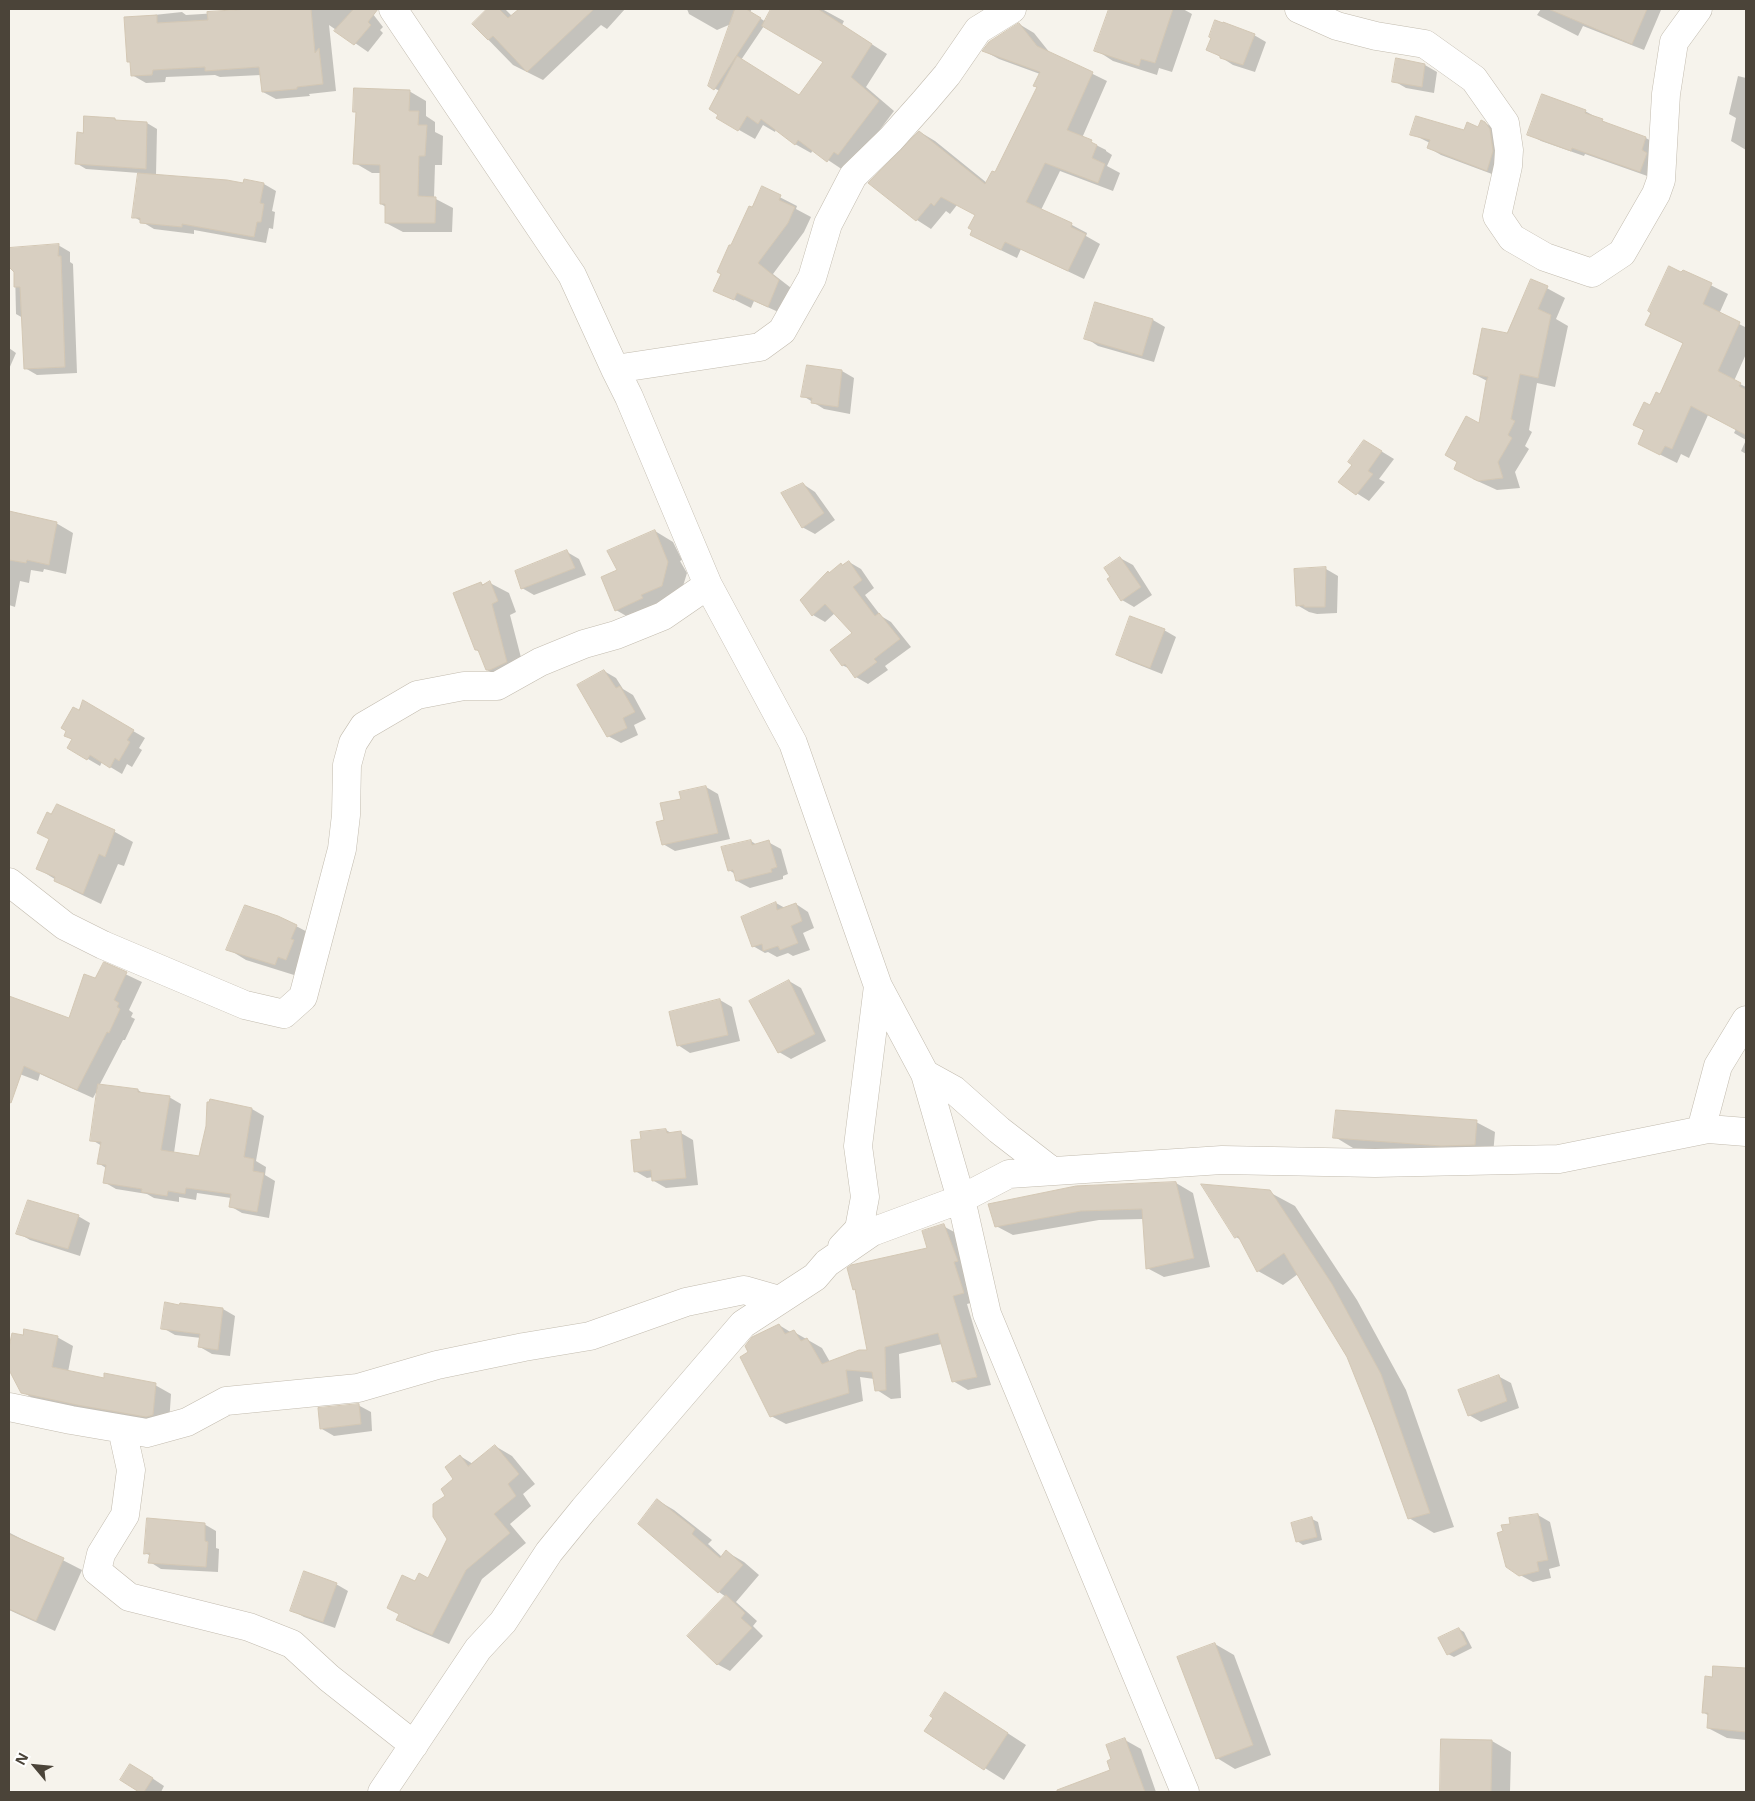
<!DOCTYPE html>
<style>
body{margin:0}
#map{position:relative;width:1755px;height:1801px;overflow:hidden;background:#f6f3ec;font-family:"Noto Sans",sans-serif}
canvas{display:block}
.frame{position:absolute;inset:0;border:10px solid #4b4439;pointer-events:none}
.north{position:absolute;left:10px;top:1741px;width:50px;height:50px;-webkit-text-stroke:4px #fff;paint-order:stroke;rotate:298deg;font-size:14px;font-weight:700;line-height:20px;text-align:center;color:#4b4439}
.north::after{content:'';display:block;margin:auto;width:18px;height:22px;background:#4b4439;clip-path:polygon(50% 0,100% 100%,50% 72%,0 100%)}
</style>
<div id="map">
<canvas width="1755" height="1801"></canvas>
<div class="frame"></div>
<div class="north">N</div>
</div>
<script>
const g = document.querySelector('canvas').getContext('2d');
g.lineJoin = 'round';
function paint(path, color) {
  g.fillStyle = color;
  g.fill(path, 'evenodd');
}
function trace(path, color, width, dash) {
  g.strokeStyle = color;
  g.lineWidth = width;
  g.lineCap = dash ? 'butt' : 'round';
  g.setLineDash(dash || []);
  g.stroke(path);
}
const shadow = new Path2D(`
 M250 9H369L383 27 380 30 383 33 368 52 329 25 336 91 309 94 310 96 276 99 263 92 261 75 220 77 215 75 166 77 165 82 146 83 132 75V63L128 61 126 18 182 12 186 15 250 11Z
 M486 9H505L512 16 520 9H625L607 29 601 25 543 80 513 65 473 24 487 11Z
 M687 9H752L750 12 766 22 772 9H797L802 11 803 9H822L844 21 842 25 887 54 866 87 894 111 855 163 843 170 813 150 811 153 795 144 776 129 775 132 763 125 755 139 718 118 720 91 709 86 731 24 717 30 689 14ZM764 26 825 62 799 96 741 60Z
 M1110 9H1183L1192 14 1172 72 1159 68 1157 75 1113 61 1096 50Z
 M1541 9H1659L1661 10 1644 50 1583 26 1578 36 1537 15Z
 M1019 24 1034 33 1050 53 1107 81 1082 138 1106 150V151L1112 155 1107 166 1120 173 1113 191 1060 171 1041 210 1072 225 1087 233 1086 236 1100 244 1084 279 1021 249 1017 258 986 243 976 215 957 205 950 214 946 211 931 229 917 220 920 132 935 141 987 183 995 174 1038 87 1040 74 999 59 984 51Z
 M1254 35 1266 42 1255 72 1233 65 1208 49Z
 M1397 59 1425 65 1437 72 1434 93 1406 88 1394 81Z
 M1738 76 1746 78V150L1731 141 1736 118 1729 114Z
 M409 91 426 101V116L435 122V132L443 136 442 165H435L434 198 453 208 452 232H403L386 223V207L381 204V173H372L355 163 357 113 354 111Z
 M1585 111 1614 127 1646 138 1658 145 1653 178 1585 154 1584 156 1541 141 1529 134Z
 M115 119 119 122 147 123 157 129 156 175 244 184H264L276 191 272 211 275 212 273 229 269 228 266 243 194 230V234L154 229 134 217 139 173 86 169 76 163 84 135Z
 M1485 123 1498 131 1500 177 1441 155 1429 148 1430 143 1412 134 1465 131 1479 128Z
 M762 188 797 206 796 209 811 217 804 232 773 274 795 291 785 315 754 301 751 308 715 290 732 247Z
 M58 245 70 252V262L73 264 77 373 37 375 25 368 23 318 16 314 15 271 9 266V249Z
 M1683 271 1728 294 1719 314 1745 327 1746 325V354L1734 381 1746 387V454L1741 451 1746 440 1734 433 1736 429 1708 415 1689 458 1681 454 1677 463 1639 444 1645 431 1635 425 1660 396 1684 344 1647 325Z
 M1532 280 1565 298 1556 319 1568 326 1555 387 1537 383 1529 430 1532 432 1525 446 1529 449 1515 472 1520 488 1497 490 1473 479 1480 425 1487 381 1474 374 1507 334Z
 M1153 320 1165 327 1154 362 1098 346 1086 338Z
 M9 348 16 353 9 369Z
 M842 371 854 378 850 414 824 409 803 396Z
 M1376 448 1394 459 1379 479 1385 482 1369 501 1339 482 1353 464Z
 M803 484 815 492 835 520 815 534 802 527Z
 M9 513 56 523 73 533 66 574 44 569 43 572 31 570 29 583 20 581 15 607 9 605Z
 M655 531 673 542 682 560 680 561 687 573 680 596 635 621 616 610 618 570Z
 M567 552 579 559 586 575 534 595 522 588Z
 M1120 558 1133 565 1152 595 1134 607 1122 600 1112 577Z
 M849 562 861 569 874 588 865 595 881 616 891 622 911 647 885 666 888 670 868 684 856 677 850 669 842 665 853 634 835 613 825 622 813 615 802 600 828 572 830 574Z
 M1326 569 1338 576 1337 613 1317 614 1309 612 1297 605Z
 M481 583 484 585 490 583 509 593 516 612 510 615 525 673 506 680 487 670 480 652 476 650Z
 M1164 630 1176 637 1162 674 1129 661 1117 654Z
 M604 671 616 678 623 689 633 695 646 719 634 725 638 735 621 743 608 736Z
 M84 702 145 738 139 748 142 750 132 767 127 764 122 774 102 762 100 766 69 748 73 739Z
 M706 787 718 794 730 839 675 851 663 844 666 821 682 800Z
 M57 806 115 832 133 842 124 866 118 864 101 904 74 891 37 868 50 839 52 816Z
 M751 841 757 845 768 842 781 849 788 874 783 876V879L750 888 737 881 735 874 729 870Z
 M776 903 785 908 796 904 808 912 814 928 803 933 810 950 793 956 788 953 777 957 768 952 765 953 753 946Z
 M296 926 315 936 294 975 246 960 228 949Z
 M104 964 142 982 129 1010 133 1013 131 1017 135 1019 125 1040H123L99 1086 138 1090 144 1094 169 1097 181 1104 174 1153 200 1157 211 1101 252 1109 264 1116 256 1161 266 1167 265 1175 275 1181 269 1218 242 1213 230 1206 231 1198 197 1193 196 1200 179 1197V1202L154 1198 147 1194 116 1189 104 1182 106 1168 98 1163 102 1146 92 1140 98 1089 93 1098 40 1074 38 1081 9 1070V997L70 1020 96 980Z
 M789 981 801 988 826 1041 791 1059 779 1052Z
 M720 1000 732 1007 740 1041 690 1053 678 1045Z
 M1476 1122 1495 1132 1493 1155 1461 1156 1353 1148 1335 1137Z
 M666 1130 673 1134 681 1133 693 1140 698 1185 666 1188 654 1181 653 1177 647 1178 635 1171 642 1141Z
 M1176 1183 1193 1193 1210 1267 1164 1277 1147 1268 1144 1219 1099 1220 1013 1235 996 1226Z
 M1269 1192 1295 1206 1357 1300 1406 1390 1454 1527 1434 1533 1409 1518 1348 1356 1298 1274 1283 1285 1258 1271 1241 1240 1236 1237Z
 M78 1216 90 1223 80 1256 30 1240 18 1233Z
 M943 1226 958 1234 978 1301 967 1304 991 1385 968 1390 953 1381 942 1344 899 1354 901 1398 891 1399 877 1390 874 1379 860 1377 863 1401 786 1424 771 1416 750 1353 779 1325 792 1333 794 1332 822 1348 830 1362 869 1351 856 1291 854 1289 929 1249Z
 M223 1309 235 1316 230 1356 212 1354 200 1347 201 1338 175 1335 163 1328Z
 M13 1335 57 1337 73 1346 68 1372 105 1380 155 1385 171 1394 169 1424 38 1401 22 1392 9 1368V1352Z
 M1498 1376 1511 1383 1519 1408 1481 1422 1469 1415Z
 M358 1405 371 1412 372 1431 334 1436 322 1429Z
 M495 1446 512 1456 535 1484 523 1494 531 1506 510 1524 526 1543 482 1579 449 1644 414 1629 397 1620 415 1582 429 1580 449 1538 447 1497 454 1479 460 1456 473 1464Z
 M657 1500 674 1510 712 1540 708 1544 722 1557 727 1552 744 1562 759 1575 736 1602 757 1621 753 1626 763 1636 730 1671 717 1664 726 1597 719 1592Z
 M1538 1515 1550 1522 1560 1566 1549 1569 1551 1578 1533 1582 1520 1575Z
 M1312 1519 1318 1522 1322 1540 1303 1545 1297 1541Z
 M204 1524 216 1531V1548L219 1549 218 1572 161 1569 150 1562 151 1556 145 1553Z
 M10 1533 82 1570 55 1631 9 1610Z
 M336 1584 348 1591 335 1628 304 1617 291 1610Z
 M1459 1629 1464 1632 1472 1648 1454 1657 1448 1654Z
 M1215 1644 1234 1655 1271 1755 1235 1769 1217 1758Z
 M1714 1667 1746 1670V1740L1727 1738 1708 1728 1709 1716 1703 1712 1713 1678Z
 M964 1705 1026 1745 1004 1780 926 1731Z
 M1125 1740 1141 1749 1156 1792H1054L1112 1771 1113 1759Z
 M1442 1740 1492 1741 1511 1752 1510 1792H1441Z
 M143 1772 164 1786 161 1792H141L122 1780Z`);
const building = new Path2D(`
 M249 9H311L315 53 319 48 323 84 297 87V89L262 92 259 67 205 71V67L153 70 152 75 131 76 130 62H127L124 17 157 15V23L208 20 207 12Z
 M354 9H378L368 22 371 25 354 45 334 31Z
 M487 9H499L508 18 519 9H594L527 72 493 36 488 40 472 24Z
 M735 9H746L761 18 714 90 708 86Z
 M771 9H818L872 44 851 77 879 101 838 155 834 152 827 162 798 140 795 145 761 119 758 124 747 116 738 131 716 118 718 115 709 109 737 56 799 95 823 62 762 26Z
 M1109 9H1173L1155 63 1141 59 1139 66 1094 51Z
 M1549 9H1647L1632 44Z
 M1215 20 1223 23V22L1255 34 1243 65 1220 58V56L1206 50 1211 38 1209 37Z
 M1019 23 1037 46 1093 72 1067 130 1092 140 1091 142 1097 145 1092 158 1105 164 1098 183 1045 163 1026 202 1072 223 1071 227 1086 234 1068 271 1005 242 1001 250 970 235 972 230 968 228 975 215 941 197 934 206 931 203 916 221 868 183 919 131 985 184 992 171 995 172 1037 87 1033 86 1040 72 982 51 989 42Z
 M1396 58 1425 64 1422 87 1392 82Z
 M354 88 410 90 409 111H419L418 125H427L425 156H419L418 196 436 197 435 223H385V204H380V165L353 164 356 112H353Z
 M1542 94 1586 110 1585 113 1603 119 1602 121 1646 137 1642 150 1647 153 1640 172 1572 148 1571 151 1527 135Z
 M84 116 115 118V120L147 122 146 169 75 164 77 132 83 133Z
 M1416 116 1464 130 1467 122 1478 127 1481 120 1485 122 1490 129 1493 151 1487 171 1427 148 1430 140 1410 135Z
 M138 173 227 180 243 183 244 179 264 183 260 203 264 204 261 222H257L254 237 182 224V227L140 223V218H132Z
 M762 186 781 195 779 200 795 207 788 223 758 263 779 280 768 307 737 293 734 300 713 291 721 274 717 272 729 245H731L749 206 752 207Z
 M59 244 58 256H61L65 367 24 369 20 287H14V272L9 267V248Z
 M1669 266 1681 272 1683 270 1712 283 1703 304 1740 322 1718 371 1741 383 1739 386 1746 390V435L1691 406 1672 449 1665 446 1660 455 1638 444 1644 430 1633 425 1644 402 1650 405 1656 392 1660 394 1683 343 1645 325 1651 313 1648 311Z
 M1531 279 1548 286 1538 309 1551 315 1538 378 1520 374 1511 419 1515 421 1508 435 1512 438 1498 462 1503 478 1478 481 1454 469 1457 462 1445 455 1466 416 1479 423 1486 382 1488 377 1473 374 1482 328 1507 333Z
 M1095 302 1153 319 1142 356 1084 339Z
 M807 365 842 370 838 407 811 403 812 398 801 397Z
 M1364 440 1382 451 1368 471 1373 474 1356 495 1338 482 1352 465 1348 462Z
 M803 483 824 513 802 528 781 493Z
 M9 511 57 522 49 565 27 560 26 563 9 560Z
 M655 530 668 562 662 586 641 595 643 598 615 611 601 577 617 570 607 551Z
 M567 550 575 568 521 589 515 571Z
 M1120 557 1141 587 1121 601 1107 579 1110 577 1104 568Z
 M849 561 862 580 853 587 875 616 879 613 900 639 874 659 877 662 855 678 845 664 842 666 830 650 852 633 825 604 812 616 800 600 828 571 829 573 841 563 842 565Z
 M1326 567 1325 607H1304V605L1296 606 1294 569Z
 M490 581 498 601 492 604 507 662 490 670H486L478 650H475L453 593 481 582 482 585Z
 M1130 616 1165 629 1150 668 1116 655Z
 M604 670 616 688 620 686 635 712 623 718 627 728 607 737 577 685Z
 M83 700 134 730 127 740 130 742 119 761 115 758 110 768 90 755 87 760 67 748 72 739 64 736 66 731 61 728 73 707 79 710Z
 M706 786 718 833 662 845 656 822 664 820 660 803 681 799 679 792Z
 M57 804 115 830 105 857 99 854 83 894 54 881 55 877 36 869 49 839 37 833 47 812 51 814Z
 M751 840 752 845 769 840 777 867 771 869 772 872 736 881 733 870 728 871 721 847Z
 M776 902 777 910 796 903 802 921 791 926 798 943 780 950 778 946 763 951 762 944 752 947 741 917Z
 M245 905 278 916 297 925 291 939 294 940 286 960 278 957 275 965 226 950Z
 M104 962 127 972 114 1000 119 1003 117 1007 120 1009 109 1033 107 1032 77 1090 24 1066 11 1103 9 1102V996L69 1018 84 974 95 978Z
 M789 980 815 1034 778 1053 749 1001Z
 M720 999 728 1035 677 1046 669 1012Z
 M98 1084 138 1089V1092L170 1096 161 1150 199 1156 206 1126 207 1102H209L210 1099 252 1108 244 1157 254 1159 253 1171 264 1173 257 1212 229 1207 231 1194 186 1188 185 1194 168 1191 167 1196 141 1192 142 1189 103 1183 106 1165 97 1164 101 1142 90 1141Z
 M1336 1110 1477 1120 1475 1145 1441 1146 1333 1138Z
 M666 1129 667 1133 681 1131 686 1178 652 1181 651 1170 634 1172 631 1140 641 1139 640 1132Z
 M1176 1182 1194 1258 1146 1269 1142 1209 1081 1211 995 1227 988 1204 1076 1186Z
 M1201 1184 1270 1190 1332 1284 1381 1374 1430 1513 1408 1519 1375 1427 1347 1357 1284 1253 1257 1272 1238 1236 1235 1238Z
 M28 1200 79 1215 68 1249 16 1234Z
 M944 1224 958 1261 954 1262 964 1293 953 1296 977 1377 952 1382 938 1333 885 1347 886 1390 875 1391 872 1372 846 1370 849 1393 770 1417 740 1357 748 1352 745 1346 752 1337 779 1324 785 1334 794 1330 801 1341 807 1338 822 1364 859 1350H867L855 1289 853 1290 847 1268 851 1265 927 1248 922 1231Z
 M165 1302 179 1305 180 1303 223 1308 218 1350 198 1347 200 1334 161 1329Z
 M24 1329 58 1336 52 1367 104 1378V1373L156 1383 153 1415 146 1417 77 1405 21 1393 9 1370V1347L12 1333 23 1335Z
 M1499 1375 1507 1401 1468 1416 1458 1390Z
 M359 1404 361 1424 320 1429 318 1408Z
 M495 1445 519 1474 508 1484 516 1496 494 1514 510 1533 466 1570 432 1635 396 1620 399 1614 387 1608 402 1575 415 1581 419 1573 428 1578 447 1539 433 1517V1504L445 1496 441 1489 453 1479 445 1467 460 1455 468 1466Z
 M657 1499 695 1529 692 1534 720 1558 726 1550 743 1565 718 1593 638 1524Z
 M1538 1514 1548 1560 1537 1562 1539 1571 1519 1576 1506 1567 1497 1533 1503 1531 1501 1525 1510 1524 1509 1518Z
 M1312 1517 1317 1537 1296 1542 1291 1523Z
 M147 1518 205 1523V1541L208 1542 206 1567 148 1563 150 1553 144 1554Z
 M9 1534 64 1558 36 1621 9 1609Z
 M304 1571 337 1583 323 1622 290 1611Z
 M726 1595 745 1613 741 1618 752 1628 717 1665 687 1636Z
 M1459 1628 1467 1644 1447 1655 1438 1638Z
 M1215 1643 1253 1745 1216 1759 1177 1657Z
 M1713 1666 1746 1668V1732L1707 1728 1708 1713H1702L1705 1676 1712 1677Z
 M945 1692 1008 1733 984 1770 924 1731 933 1718 930 1716Z
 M1125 1738 1145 1792H1057V1790L1110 1770 1107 1761 1111 1759 1106 1745Z
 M1441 1739 1492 1740 1491 1792H1440Z
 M130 1764 153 1778 144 1792H139L120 1780Z`);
const minor = new Path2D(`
 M393 9 572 275 615 369 629 397 708 585 793 743 878 986 925 1074 961 1199 987 1314 1185 1792
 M1299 9 1337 26 1376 36 1425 44 1474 79 1505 123 1509 150 1508 166 1497 216 1512 238 1545 257 1592 273 1622 253 1656 194 1661 180 1666 94 1674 42 1698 9
 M615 369 760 347 782 331 812 278 828 224 853 176 891 139 924 102 947 75 978 30 1012 9
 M9 882 65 926 103 945 245 1005 284 1014 303 997 342 849 346 815 347 765 353 743 364 726 417 695 464 686H497L540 662 584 644 616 635 663 616 708 585
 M925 1074 954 1090 999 1130 1052 1171
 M1701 1130 1718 1066 1746 1020
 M842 1247 859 1229 865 1197 858 1146 878 986
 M9 1407 71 1420 147 1433 187 1422 226 1401 358 1388 437 1365 524 1347 590 1336 686 1302 744 1290 779 1300
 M122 1429 131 1470 125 1515 101 1554 97 1571 129 1597 249 1627 292 1644 329 1678 414 1745
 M382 1792 478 1649 503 1622 549 1552 584 1509 743 1324 815 1277 827 1263 872 1232 961 1199 1009 1174 1222 1160 1375 1163 1559 1159 1708 1129 1746 1132`);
paint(shadow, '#0003');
paint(building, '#d8cfc1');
trace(building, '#d3c7b4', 1);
trace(minor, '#c2bbae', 29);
trace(minor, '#fff', 28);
</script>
